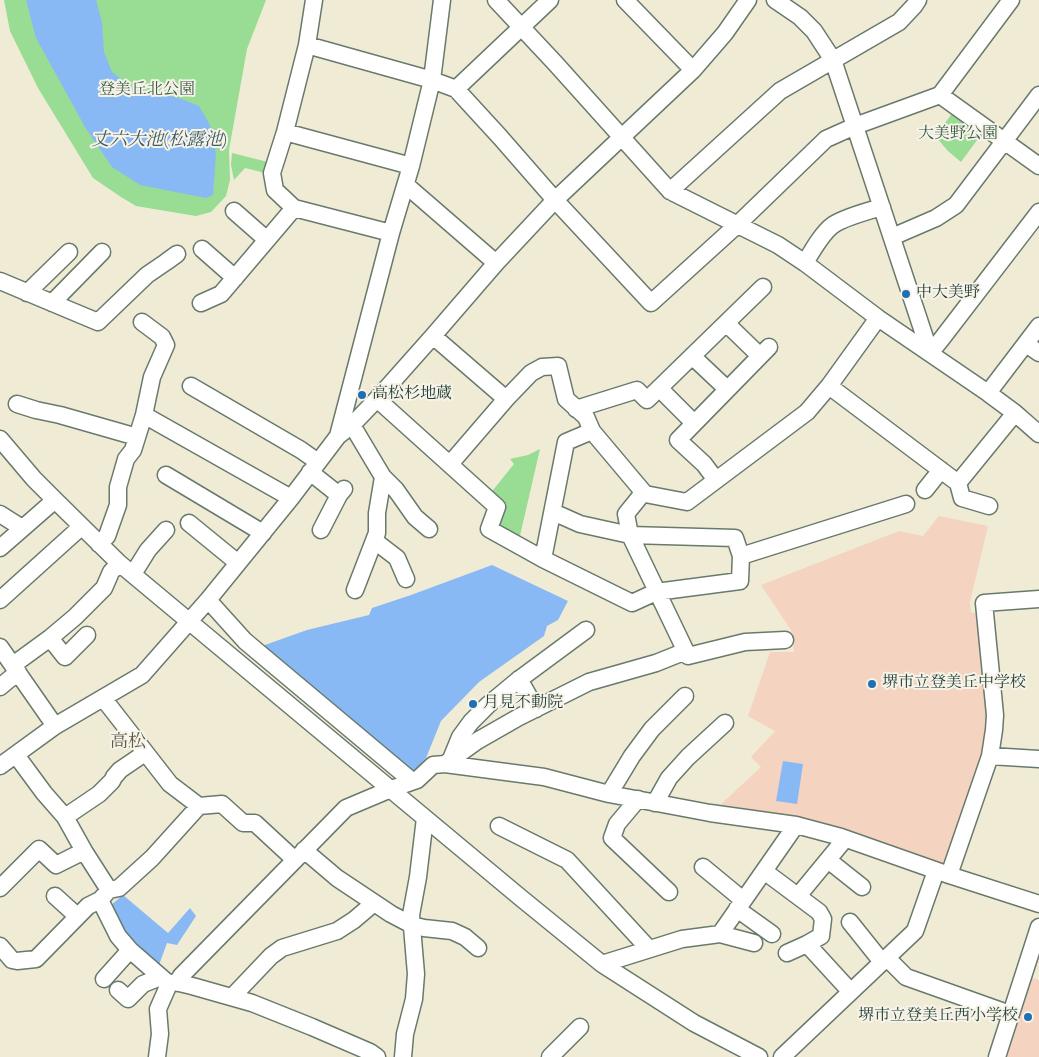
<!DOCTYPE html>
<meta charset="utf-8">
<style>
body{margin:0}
canvas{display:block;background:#f0ebd5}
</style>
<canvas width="1039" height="1057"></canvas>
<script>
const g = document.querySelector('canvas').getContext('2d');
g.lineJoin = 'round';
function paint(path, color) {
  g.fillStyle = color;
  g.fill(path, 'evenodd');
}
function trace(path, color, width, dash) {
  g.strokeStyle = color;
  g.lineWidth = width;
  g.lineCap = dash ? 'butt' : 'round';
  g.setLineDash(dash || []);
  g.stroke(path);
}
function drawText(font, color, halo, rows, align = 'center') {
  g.font = font + ' "IM FELL Double Pica","Noto Serif JP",serif';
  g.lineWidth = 4;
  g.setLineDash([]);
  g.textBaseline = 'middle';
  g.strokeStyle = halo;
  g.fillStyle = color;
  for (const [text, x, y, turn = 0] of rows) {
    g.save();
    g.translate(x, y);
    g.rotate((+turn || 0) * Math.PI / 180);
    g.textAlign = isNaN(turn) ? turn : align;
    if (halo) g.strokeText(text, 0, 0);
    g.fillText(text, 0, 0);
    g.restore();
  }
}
const built = new Path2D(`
 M939 516 988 526 970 602 971 612 979 615 989 730 985 753 945 866 719 806 761 767 751 757 775 731 748 716 770 652H794L791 630 761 585 899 531 923 536Z
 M1033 978 1039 980V1057H1005L1030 979Z`);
const green = new Path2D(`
 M4 0H266L247 49 229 150 230 180 226 196 211 212 196 216 136 206 121 197 93 178 38 88 10 31Z
 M954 111 983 132 961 162 948 151 935 136Z
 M232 153 268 162 265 173 245 168 234 180 231 165Z
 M540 449 519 540 496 527 489 495 514 464 510 459 528 455Z`);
const water = new Path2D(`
 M26 0H96L102 22 104 52 112 72 133 88 179 98 199 106 210 125 216 154 213 195 206 198 140 185 112 167 85 127 36 38Z
 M492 565 568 601 558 620 547 626 544 636 479 682 441 721 426 758 414 772 262 646 307 630 369 615 372 608 411 595Z
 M783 761 803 764 797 804 776 801Z
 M123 895 168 933 190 908 196 916 177 945 167 943 159 965 128 935 111 905Z`);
const minor = new Path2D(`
 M314 0 307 45 285 132 272 173 275 190 294 208 391 233
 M496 0 555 63 670 191 778 245 805 263 878 318 988 393 1015 413 1039 434
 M625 0 693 70
 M775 0 800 17 814 31 833 60 930 353
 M307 45 432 80 456 89 500 137 555 200 651 303 737 225 826 139 855 126 940 95 1039 166
 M456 89 550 0
 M940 95 1011 0
 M285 132 411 166
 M406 185 496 263
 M670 191 780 91 899 22 914 6 918 0
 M234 211 267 240
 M892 237 936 218 956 205 1039 95
 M202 249 235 278
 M805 263C812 251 822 233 833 225 845 217 868 211 882 207
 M0 281 98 322 147 275 166 262 177 254
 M27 293 69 252
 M52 303 102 252
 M201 303 221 294 294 208
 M726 323 760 356
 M433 336 506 399
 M1026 344 1039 353
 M930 353 940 341 1039 212
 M692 356 727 389
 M191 386 301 450 318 462
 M829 386 958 483 1015 413
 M659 388 694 423
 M988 393 1039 326
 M377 399 497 507 489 529 543 559 632 603 656 592 740 581 741 556 735 538 630 535 580 524 553 512
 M17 404 36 410 60 415 137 437
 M576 409 637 390 647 400 763 287
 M144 415 291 498
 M352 425 383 477 377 513V533L355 590
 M338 436 391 233 411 166 432 80 442 0
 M0 439 34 479 55 500 119 563 521 898 602 964 694 1023 759 1057
 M450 464 506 399 531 373 542 367 558 366 566 399 586 417 592 431 645 494 687 502 807 412 829 386 878 318
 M310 472 339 495
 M166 475 263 533
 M383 477 396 490 415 517 429 529
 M716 480 704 464 678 440 769 347
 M958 483 962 498 989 506
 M925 490 941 470
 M643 493 626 514 630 535 688 656 745 642 785 640
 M0 514 22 528
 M189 523 238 563
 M321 530 339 495 344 489
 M374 542 380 545 397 558 406 579
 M99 544 107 536 118 505V487L126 459 133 450 144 415 152 377 166 345 162 337 142 322
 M0 548 55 500
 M741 556 906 504
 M543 559 566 442 592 431
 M133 574 148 550 166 530
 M0 600 81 527
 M208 600 245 641 412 781
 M50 638 65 657 87 635
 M0 647 55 726
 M13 665 50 638 75 617 104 588 111 572 119 563
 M519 679 536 709
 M0 687 18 672
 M103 698 170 784 199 806
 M16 755 44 793 65 817 84 851 109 890
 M990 756 1039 759
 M451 759 460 737 471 722 488 705 517 681 586 630
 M445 764 477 741 519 717 589 682 656 663 686 651
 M0 766 55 726 142 675 208 600 291 498 338 436 352 425 377 399 433 336 496 263 555 200 693 70 725 33 748 0
 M609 794 632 756 652 729 685 696
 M638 799 617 824 612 838 669 892
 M655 803 669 778 688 757 725 723
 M65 817 99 794 112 781 114 777 120 770 145 753
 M499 826 567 860 649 949
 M304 850 337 878 391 914 412 925 424 928 452 931 465 937 478 948
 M295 860 255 823H243L222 804 199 806 152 858 119 888 109 890 100 900 118 936 130 950 169 984 175 982 192 986 252 1003 312 1027 370 1052 377 1057
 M828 860 862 887
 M703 867 743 900
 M764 871 819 912 823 919 821 936 807 944 787 953
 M949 875 990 756 994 730 995 715 984 603 1039 599
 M0 888 39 849 56 865 84 851
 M55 896 77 916
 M798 896 845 839
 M737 909 772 934
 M850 922 882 962
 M720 934 754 943
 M807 944 850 991
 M0 946 12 960 17 961 36 959 88 906 100 900
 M887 958 906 977 1010 1014
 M602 964 682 939 720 934 796 825
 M104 979 130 950
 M178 983 181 976 346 808 391 789 417 780 433 765 445 764 544 777 609 794 710 813 796 825 841 837 949 875 1039 904
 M118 990 128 999 143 984 161 977
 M232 997 271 956 282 948 337 931 354 920 374 903
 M157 1057 160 1034 158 1009 169 984
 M403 1057 405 1034 414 999 416 974 411 915 418 877 425 818
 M550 1057 580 1027
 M782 1057 915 931 936 871
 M997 1057 1039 927`);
const markers = [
 [906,294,5,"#1f6fb2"],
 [362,395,5,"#1f6fb2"],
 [872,684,5,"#1f6fb2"],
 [473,704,5,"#1f6fb2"],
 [1028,1017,5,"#1f6fb2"]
];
const parkNames = [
 ["登美丘北公園",147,91],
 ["大美野公園",958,135]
];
const poiNames = [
 ["中大美野",916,294],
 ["高松杉地蔵",372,395],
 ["堺市立登美丘中学校",882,684],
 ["月見不動院",483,704],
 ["堺市立登美丘西小学校",1018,1017,"right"]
];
const waterNames = [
 ["丈六大池(松露池)",159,141]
];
const neighbourhoodNames = [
 ["高松",128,743]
];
paint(built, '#f4d3c1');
paint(green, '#99dc94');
paint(water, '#89b9f5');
trace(minor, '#687a6c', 19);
trace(minor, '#fff', 16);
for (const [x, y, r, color] of markers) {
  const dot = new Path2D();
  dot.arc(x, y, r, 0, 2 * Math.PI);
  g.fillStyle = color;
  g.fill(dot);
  trace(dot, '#f7f3e8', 2);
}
drawText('16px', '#375d47', '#f7f3e8', parkNames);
drawText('16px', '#1f3d34', '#f7f3e8', poiNames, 'left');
drawText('italic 18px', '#3a5c64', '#f7f3e8', waterNames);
drawText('18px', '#5c5d49', '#f7f3e8', neighbourhoodNames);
</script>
